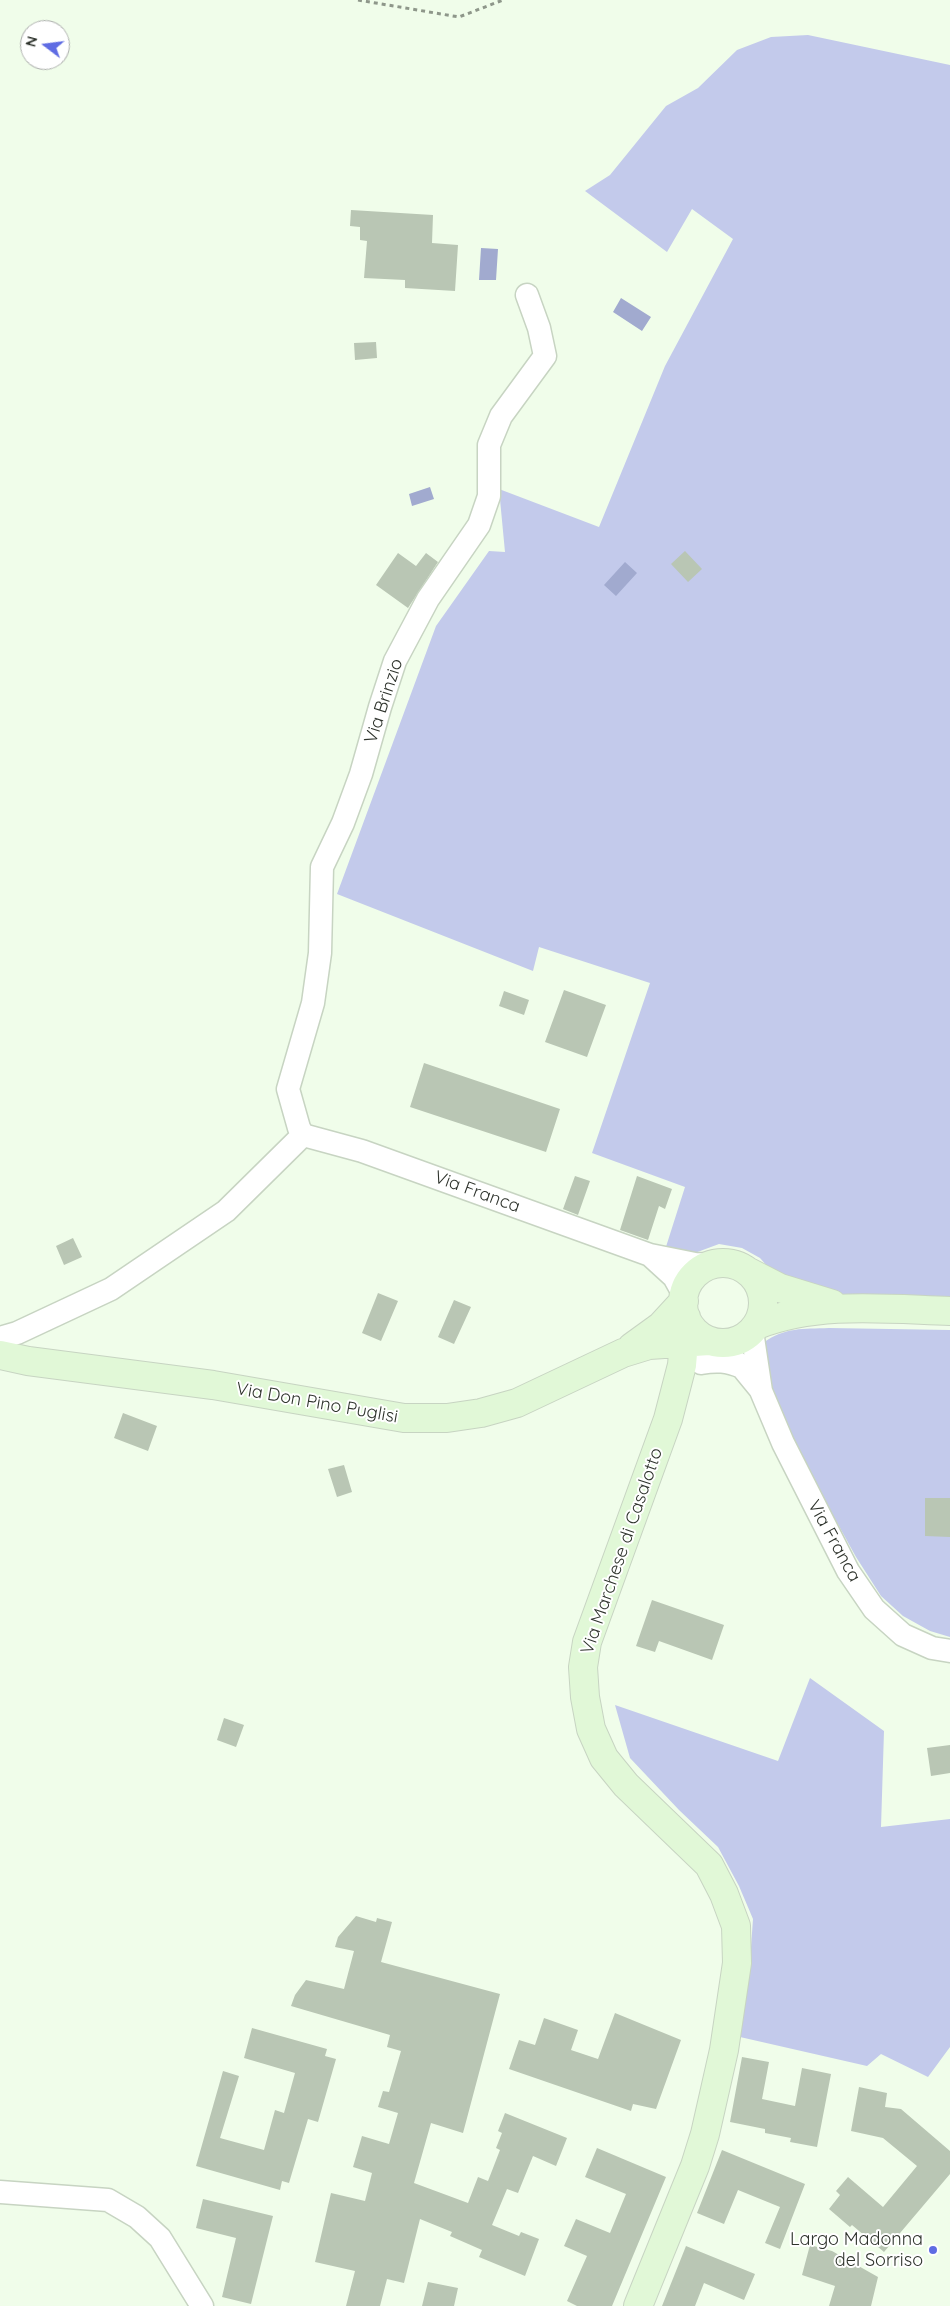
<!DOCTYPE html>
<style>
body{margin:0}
#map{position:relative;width:950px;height:2306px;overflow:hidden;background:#f0fdea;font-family:Quicksand,sans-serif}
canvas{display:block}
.north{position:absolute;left:20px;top:20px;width:50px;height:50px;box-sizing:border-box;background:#fff;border:1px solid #abadab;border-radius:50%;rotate:285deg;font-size:14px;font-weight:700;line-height:20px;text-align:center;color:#2e332c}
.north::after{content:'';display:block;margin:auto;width:18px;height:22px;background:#5f6ce3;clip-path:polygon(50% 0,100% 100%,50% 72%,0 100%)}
</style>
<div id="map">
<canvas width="950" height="2306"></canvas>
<div class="north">N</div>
</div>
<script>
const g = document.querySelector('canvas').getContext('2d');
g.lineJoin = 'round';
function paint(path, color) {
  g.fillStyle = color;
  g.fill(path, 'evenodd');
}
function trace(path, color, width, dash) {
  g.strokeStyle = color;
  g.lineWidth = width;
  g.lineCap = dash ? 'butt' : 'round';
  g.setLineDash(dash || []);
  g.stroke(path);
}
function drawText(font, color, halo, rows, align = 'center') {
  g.font = font + ' Quicksand,sans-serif';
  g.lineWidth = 4;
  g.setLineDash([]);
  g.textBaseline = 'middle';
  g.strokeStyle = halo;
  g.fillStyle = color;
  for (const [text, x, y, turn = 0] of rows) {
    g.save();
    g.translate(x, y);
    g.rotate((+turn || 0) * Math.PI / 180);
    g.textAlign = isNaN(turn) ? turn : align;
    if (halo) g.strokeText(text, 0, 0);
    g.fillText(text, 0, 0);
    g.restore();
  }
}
const green = new Path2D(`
 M808 35 950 65V1297L801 1293 783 1284 760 1258 742 1248 719 1244 684 1257 664 1253 685 1187 592 1153 650 983 539 947 533 971 337 894 436 626 489 551 505 552 499 489 599 527 665 366 733 239 692 209 667 252 585 191 610 175 666 106 698 88 737 50 771 37Z
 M829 1328 950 1330V1637L930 1631 903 1616 881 1596 856 1557 765 1392 763 1343C785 1327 803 1329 829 1328Z
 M810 1678 884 1731 881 1827 950 1819V2047L928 2077 881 2054 867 2066 740 2037 750 1961 753 1919 739 1886 718 1847 679 1810 630 1758 615 1705 778 1761Z`);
const water = new Path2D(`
 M481 248 498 249 496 280H479Z
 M621 298 651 317 642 331 613 312Z
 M430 487 434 499 412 506 409 494Z
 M625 562 637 573 616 596 604 585Z`);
const building = new Path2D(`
 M351 210 433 215 432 243 458 245 455 291 405 288V280L364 278 367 241 360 240V227L350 226Z
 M376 342 377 358 355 360 354 343Z
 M685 551 702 569 688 582 671 564Z
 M398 553 416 566 426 553 438 562 408 608 376 585Z
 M564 990 606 1005 587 1057 545 1042Z
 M504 991 529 1000 524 1015 499 1006Z
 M424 1063 560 1109 546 1152 410 1107Z
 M575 1176 590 1181 578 1215 563 1209Z
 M637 1176 672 1189 665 1209 659 1206 648 1240 620 1230Z
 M73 1238 82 1257 64 1265 56 1246Z
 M378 1293 398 1301 381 1341 362 1333Z
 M454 1300 471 1307 454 1344 438 1337Z
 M123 1413 157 1426 148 1451 114 1438Z
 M344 1465 352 1492 337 1497 328 1469Z
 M925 1498H950V1537L925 1536Z
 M652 1600 724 1625 712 1660 659 1641 655 1652 636 1646Z
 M224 1718 244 1725 236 1747 217 1740Z
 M950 1745V1773L931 1776 927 1748Z
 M356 1916 376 1922 377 1918 392 1922 381 1962 500 1994 463 2133 431 2123 414 2183 468 2203 478 2177 488 2181 500 2150 496 2148 502 2133 498 2131 505 2113 567 2138 556 2166 533 2156 518 2193 507 2189 492 2225 519 2236 521 2232 539 2239 525 2276 479 2257 482 2250 450 2236 452 2232 420 2219 404 2283 387 2279 380 2306H346L355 2271 315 2262 331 2193 365 2201 372 2173 353 2167 362 2136 389 2144 398 2113 378 2107 383 2091 389 2092 401 2051 387 2047 390 2035 291 2006 295 1995 306 1980 344 1989 354 1951 335 1947 338 1937Z
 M615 2013 681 2040 656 2109 633 2104 631 2111 509 2069 519 2040 535 2045 544 2018 578 2030 571 2050 598 2059Z
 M252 2028 327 2049 325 2056 336 2059 318 2122 308 2119 289 2183 282 2181 280 2190 196 2166 223 2071 239 2076 220 2138 264 2150 275 2110 284 2113 295 2073 244 2058Z
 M742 2057 769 2062 762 2099 795 2106 802 2068 831 2074 817 2147 790 2142 791 2138 765 2133V2129L730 2122Z
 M859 2087 887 2093 885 2107 901 2109 950 2151V2174L884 2252 852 2225 850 2227 829 2209 840 2195 836 2191 848 2177 883 2207 917 2166 883 2138 851 2131Z
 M597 2148 666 2177 612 2306H577L567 2301 587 2256 564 2246 576 2219 610 2233 626 2194 585 2177Z
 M722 2150 805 2184 780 2249 765 2243 780 2207 738 2190 724 2224 697 2213Z
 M203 2199 273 2216 251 2304 222 2297 236 2238 196 2228Z
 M810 2245 832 2251 878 2277 871 2306H829L835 2286 802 2275Z
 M686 2246 755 2274 744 2300 704 2283 695 2306H662Z
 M428 2282 458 2288 454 2306H422Z`);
const path = new Path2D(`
 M358 0 459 17 503 0`);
const street = new Path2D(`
 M303 1135 299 1128 288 1089 313 1003 320 953 322 867 343 823 361 774 380 707 395 661 428 599 479 525 489 496V445L501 416 545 356 539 328 527 295
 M303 1135 362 1151 650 1255 695 1264 713 1265
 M651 1256 674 1277 684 1295
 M752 1331 761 1391 783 1443 848 1571 874 1609 903 1635 932 1648 950 1651
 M0 1338 17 1333 111 1289 226 1211 303 1135
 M713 1342 742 1367 760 1389
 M701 1363C717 1360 727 1361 742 1367
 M0 2192 108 2200 137 2217 160 2238 202 2306`);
const secondary = new Path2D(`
 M683 1303a40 40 0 1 1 80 0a40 40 0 1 1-80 0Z
 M747 1271 780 1288 832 1304
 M757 1325C818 1301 886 1309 950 1311
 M632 1347 661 1326 684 1301
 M0 1355 28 1361 213 1385 404 1418H447L481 1413 517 1403 623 1353 649 1345 709 1341
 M638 2306 695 2166 705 2134 724 2050 737 1963 736 1926 724 1894 709 1865 626 1785 604 1758 591 1729 585 1697 583 1667 587 1642 668 1419 682 1365 686 1317`);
const markers = [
 [933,2250,5,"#5f6ce3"]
];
const streetNames = [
 ["Via Brinzio",384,701,-72],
 ["Via Franca",477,1192,20],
 ["Via Don Pino Puglisi",317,1403,10],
 ["Via Franca",834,1541,61],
 ["Via Marchese di Casalotto",622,1551,-71]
];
const poiNames = [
 ["Largo Madonna",923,2240],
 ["del Sorriso",923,2261]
];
paint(green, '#c3caeb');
paint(water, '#a1aacf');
paint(building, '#b9c6b4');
trace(street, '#c7d4c2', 25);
trace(secondary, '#c7d4c2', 30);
trace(path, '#8e978a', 3, [4, 4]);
trace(street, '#fff', 22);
trace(secondary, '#e1f8d7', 28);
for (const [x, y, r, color] of markers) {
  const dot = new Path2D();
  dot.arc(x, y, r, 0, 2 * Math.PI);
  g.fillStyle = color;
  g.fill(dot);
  trace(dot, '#fff', 2);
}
drawText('18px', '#2e332c', '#fff', streetNames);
drawText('18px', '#2e332c', '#fff', poiNames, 'right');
</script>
